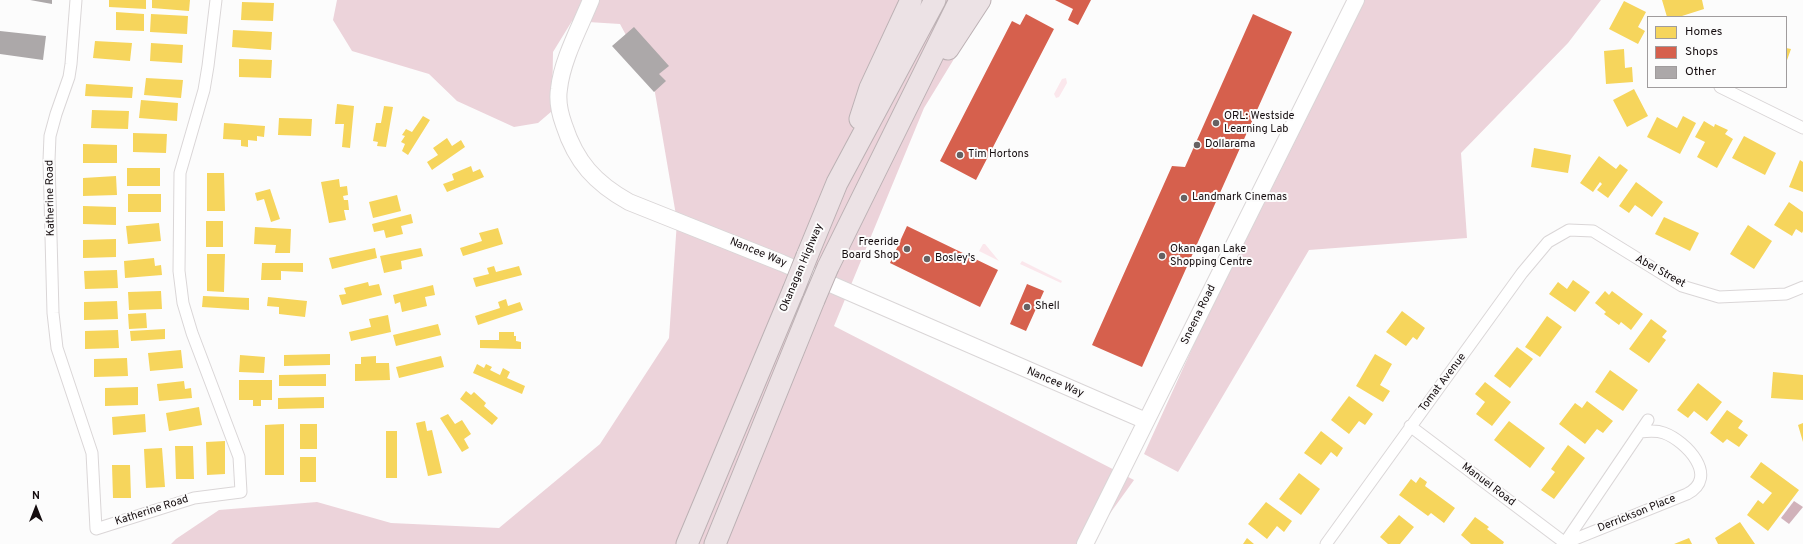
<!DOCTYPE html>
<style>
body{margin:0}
#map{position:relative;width:1803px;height:544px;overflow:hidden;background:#fcfcfc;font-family:Overpass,sans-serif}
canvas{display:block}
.legend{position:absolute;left:1647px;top:16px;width:140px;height:72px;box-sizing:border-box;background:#fcfcfc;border:1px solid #a09c9d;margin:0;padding:5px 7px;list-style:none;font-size:12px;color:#150d0f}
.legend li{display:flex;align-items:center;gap:8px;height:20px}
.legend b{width:20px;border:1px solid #a09c9d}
.north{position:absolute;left:16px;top:488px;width:40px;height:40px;-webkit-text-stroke:3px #fcfcfc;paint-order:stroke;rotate:0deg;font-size:11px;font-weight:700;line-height:16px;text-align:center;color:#150d0f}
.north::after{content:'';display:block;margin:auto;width:14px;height:18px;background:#150d0f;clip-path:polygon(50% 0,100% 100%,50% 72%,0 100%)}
</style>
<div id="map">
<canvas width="1803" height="544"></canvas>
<ul class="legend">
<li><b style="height:11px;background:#f6d55c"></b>Homes</li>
<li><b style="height:11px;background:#d6604d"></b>Shops</li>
<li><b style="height:11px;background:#aca8a9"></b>Other</li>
</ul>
<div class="north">N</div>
</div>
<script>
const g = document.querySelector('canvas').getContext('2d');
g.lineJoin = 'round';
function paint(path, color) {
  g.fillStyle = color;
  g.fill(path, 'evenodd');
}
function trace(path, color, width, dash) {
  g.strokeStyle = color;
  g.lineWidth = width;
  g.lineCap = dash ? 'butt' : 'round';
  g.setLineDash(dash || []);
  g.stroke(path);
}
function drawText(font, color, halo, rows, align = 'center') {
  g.font = font + ' Overpass,sans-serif';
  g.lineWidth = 4;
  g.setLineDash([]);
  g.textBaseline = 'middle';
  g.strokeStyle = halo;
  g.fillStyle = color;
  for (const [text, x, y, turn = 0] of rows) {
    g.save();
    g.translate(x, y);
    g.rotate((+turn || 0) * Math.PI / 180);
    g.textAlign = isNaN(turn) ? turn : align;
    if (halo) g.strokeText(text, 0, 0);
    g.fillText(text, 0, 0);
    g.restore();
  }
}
const green = new Path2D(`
 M1066 78 1067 83 1059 97 1056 98 1054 94 1062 79Z
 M983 244H985L999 261 979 251Z
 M1022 261 1062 281 1061 283 1020 264Z`);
const forest = new Path2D(`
 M337 0H990L924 108 834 326 1134 480 1088 544H171L176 539 219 510 317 502 391 523 499 528 600 444 669 338 677 221 654 87 620 24 572 21 553 52 552 111 538 123 514 127 457 101 429 74 352 51 333 20Z
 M1351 0H1601L1568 43 1461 153 1467 238 1309 250 1178 472 1144 454Z`);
const water = new Path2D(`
 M1794 501 1803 507 1789 524 1781 518Z`);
const homes = new Path2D(`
 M109 0H146V9L109 7Z
 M152 0H190L189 11 152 8Z
 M1662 0H1702L1704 9 1682 16 1683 17H1667Z
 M1624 1 1646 12 1638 27 1645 31 1638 44 1609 29Z
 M242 2 274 3 273 21 241 20Z
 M116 12 144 14V31L116 30Z
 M151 14 188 16 187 34 150 32Z
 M233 30 272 32 271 50 232 47Z
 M95 41 132 43 130 61 93 58Z
 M151 43 183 45 182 63 150 61Z
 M1786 48 1791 49 1786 63Z
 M1624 49 1625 68 1632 67 1633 82 1606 84 1604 51Z
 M239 59 272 60 271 78 239 77Z
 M146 78 183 80 181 98 144 95Z
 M86 84 133 87 132 98 85 96Z
 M1634 89 1648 116 1627 127 1613 100Z
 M141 100 178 103 177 121 139 118Z
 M337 104 354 106 350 148 342 147 344 124H335Z
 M384 106 393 107 386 147 377 146 378 142 373 141 376 123H381Z
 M92 110 129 111 128 129 91 128Z
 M423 116 430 120 408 155 402 151 405 144 401 142 405 136 402 135 406 129 412 132Z
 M1683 116 1696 123 1680 154 1647 137 1657 117 1677 128Z
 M279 118 312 119 311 136 278 135Z
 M1704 121 1714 127 1715 124 1728 130 1725 134 1733 139 1717 168 1697 157 1705 142 1695 137Z
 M224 123 265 126 264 137 257 136V141L248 140V147L241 146V140L223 139Z
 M133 133 167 134 166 153 133 152Z
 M1744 136 1776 153 1765 175 1732 158Z
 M447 138 452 146 461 140 465 147 432 170 427 162 438 155 433 148Z
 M83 144 117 145V163H83Z
 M1534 148 1571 155 1568 173 1531 167Z
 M1599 156 1616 169 1620 164 1628 170 1608 198 1597 190 1602 184 1600 182 1593 192 1580 183Z
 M1800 160 1803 162V192L1789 187Z
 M471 166 473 172 480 169 484 177 447 192 443 184 454 180 452 174Z
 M127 168H160V186H127Z
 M207 173H224L225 211H207Z
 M116 176 117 195 83 196V178Z
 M339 179 340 187 347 186 348 195 343 196 344 200H348L349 210H344L346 220 329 223 321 182Z
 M1636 182 1663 202 1652 217 1635 205 1629 213 1619 206Z
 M270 189 280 219 271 222 264 199 257 201 255 193Z
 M128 194H161V212H128Z
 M397 195 401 211 373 218 369 202Z
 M1789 202 1803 212V231L1802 233 1796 229 1792 236 1774 225Z
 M83 206 116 207V225L83 224Z
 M411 214 413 223 401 226 403 234 386 238 384 230 374 232 372 224Z
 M1664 217 1699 233 1690 251 1655 234Z
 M206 221H223V247H206Z
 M159 223 161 241 128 244 126 226Z
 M1748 225 1772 241 1754 269 1730 254Z
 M255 227 291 229 290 253H275L276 245 254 244Z
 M498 228 503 244 463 256 460 248 482 241 479 233Z
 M116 239V257L83 258V240Z
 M375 248 377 258 332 269 329 258Z
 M421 248 423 256 401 261 402 269 384 273 380 256Z
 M207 254H225L224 292 207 291Z
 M154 258 155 266 161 265 162 275 125 278 124 261Z
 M262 263H303V272L281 271V280H261Z
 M494 266 496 272 519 266 522 275 476 287 473 278 489 274 487 268Z
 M117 270 118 288 85 289 84 271Z
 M1573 280 1590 292 1575 312 1549 294 1558 282 1567 289Z
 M368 282 369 286 379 284 382 295 342 305 339 295 346 294 344 288Z
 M433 285 435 295 425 297 427 306 402 312 400 302 395 304 393 295Z
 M161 291 162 309 129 310 128 292Z
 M1605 291 1609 295 1612 291 1643 314 1631 330 1621 322 1619 325 1604 314 1606 312 1595 303Z
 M203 296 249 298V310L202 307Z
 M268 297 307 301 305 317 279 314V307L267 306Z
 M506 299 508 306 520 302 523 310 478 325 475 316 500 308 498 302Z
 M117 301 118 319 84 320V302Z
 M1402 311 1425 328 1417 340 1413 337 1406 346 1386 332Z
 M146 313 147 328 129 329 128 314Z
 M388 315 391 332 351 341 349 332 371 327 369 319Z
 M1547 316 1562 327 1540 357 1525 347Z
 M1651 319 1667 331 1662 337 1666 340 1649 363 1629 349Z
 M438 324 441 335 396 346 393 335Z
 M165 329V339L131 341 130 331Z
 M118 330 119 348 85 349V331Z
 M499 332H514V336H516V341L521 342V349L480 348V340H499Z
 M1517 347 1533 359 1510 388 1494 376Z
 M181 350 183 368 150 371 148 353Z
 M330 354V365L284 366V355Z
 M1375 354 1392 364 1380 385 1390 391 1383 402 1356 386Z
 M240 355 265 357 264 373 239 372Z
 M376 356V363H389L390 380 355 381V364H361V357Z
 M441 356 444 367 399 378 396 367Z
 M127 358 128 376 94 377V359Z
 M477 364 484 368 486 364 492 367 490 370 500 375 503 368 510 372 507 378 525 386 522 394 473 373Z
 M1610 370 1638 390 1623 411 1595 392Z
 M1773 372 1803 375V400L1771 398Z
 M326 374V386H279V375Z
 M239 380H272V400H261V406H253V400H239Z
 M184 381 185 389 191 388 192 398 159 401 157 384Z
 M1485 382 1511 402 1492 426 1476 414 1485 402 1475 394Z
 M1698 383 1722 402 1707 421 1694 411 1688 418 1677 410Z
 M138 387V405L105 406V388Z
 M466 391 471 395 474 392 486 403 484 406 498 418 492 425 460 399Z
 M1349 396 1373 414 1365 425 1359 421 1349 434 1331 420Z
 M324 397V408L278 409V398Z
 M1587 401 1613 421 1603 433 1597 429 1585 444 1559 424 1575 403 1582 408Z
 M199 407 202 425 169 431 166 413Z
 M1727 410 1743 421 1738 428 1748 435 1739 447 1727 439 1723 443 1710 433Z
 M145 414 146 432 113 435 112 417Z
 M448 414 455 424 462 420 471 434 464 439 469 448 462 452 440 418Z
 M425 421 427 431 432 430 442 473 428 476 416 423Z
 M1509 421 1545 448 1530 468 1494 440Z
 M1803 423V442L1798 425Z
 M284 424V475H265V425Z
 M300 424H317V449H300Z
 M386 431H397V478H386Z
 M1321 431 1343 448 1337 457 1331 452 1321 465 1304 453Z
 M225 441V474L207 475 206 442Z
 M1568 445 1585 458 1554 499 1541 490 1555 472 1551 469Z
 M175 446H193L194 479H176Z
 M162 448 165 487 146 488 144 449Z
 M300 457H316V482H300Z
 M1761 462 1799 490 1768 531 1747 515 1758 500 1763 504 1772 493 1750 477Z
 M112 465H130L131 498H113Z
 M1299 473 1320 489 1301 515 1279 499Z
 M1420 477 1427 482 1425 486 1455 508 1444 523 1431 513 1428 516 1399 495 1411 479 1416 483Z
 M1266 502 1292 521 1284 532 1277 526 1267 539 1248 524Z
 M1399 515 1414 527 1400 544H1388L1380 537Z
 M1475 517 1489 527 1487 529 1504 542 1503 544H1471L1461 535Z
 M1740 522 1755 544H1718L1715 538Z
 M1247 538 1254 544H1243Z
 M1689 538 1692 544H1674Z`);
const shops = new Path2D(`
 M1055 0H1091L1078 25 1068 20 1073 9Z
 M1026 14 1054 29 976 180 940 161 1012 21 1020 25Z
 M1253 14 1292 32 1142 367 1092 345 1172 166 1185 167Z
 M907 226 998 270 980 307 890 263Z
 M1027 284 1044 291 1026 331 1010 324Z`);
const building = new Path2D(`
 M30 0H52V4Z
 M634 27 669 66 659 74 666 81 654 92 612 46Z
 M0 31 46 36 43 60 0 54Z`);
const street = new Path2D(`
 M76 0 71 64 69 77 56 114 50 136 49 160 53 313 57 348 92 453 96 529 194 498 241 492 239 457 192 333 183 303 179 271 180 173 204 90 208 66 216 0
 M1720 87 1803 128
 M1410 426 1565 543
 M1565 543 1687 494C1720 477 1686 441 1664 433 1656 430 1648 431 1640 432
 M1326 544 1522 273 1548 242 1569 230 1593 231 1682 286 1719 297 1786 294 1803 287
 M1564 544 1648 420`);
const secondary = new Path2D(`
 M591 0C580 27 562 60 559 89 557 101 560 114 564 125 576 162 595 183 629 202L782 263 1146 421
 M1085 544 1356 0`);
const highway = new Path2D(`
 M948 49 980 0
 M860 119 870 88 911 0
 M807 256 837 183 935 0
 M828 267 960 0
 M687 544 793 291
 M715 544 814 300`);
const highwayBridge = new Path2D(`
 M793 291 807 256
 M814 300 828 267`);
const markers = [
 [1216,123,4,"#666162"],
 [1197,145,4,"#666162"],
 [960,155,4,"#666162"],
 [1184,198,4,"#666162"],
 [907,249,4,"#666162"],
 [1162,256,4,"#666162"],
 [927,259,4,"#666162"],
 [1027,307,4,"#666162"]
];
const poiNames = [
 ["ORL: Westside",1224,117],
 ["Learning Lab",1224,130],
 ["Dollarama",1205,145],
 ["Tim Hortons",968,155],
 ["Landmark Cinemas",1192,198],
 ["Freeride",899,243,"right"],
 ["Board Shop",899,256,"right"],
 ["Okanagan Lake",1170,250],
 ["Shopping Centre",1170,263],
 ["Bosley's",935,259],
 ["Shell",1035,307]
];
const streetNames = [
 ["Katherine Road",51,198,-91],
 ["Nancee Way",758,253,22],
 ["Okanagan Highway",802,268,-67],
 ["Abel Street",1660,272,29],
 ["Sneena Road",1199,315,-64],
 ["Nancee Way",1055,383,23],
 ["Tomat Avenue",1443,383,-53],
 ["Manuel Road",1488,485,37],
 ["Katherine Road",152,511,-18],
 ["Derrickson Place",1637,514,-22]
];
paint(green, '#fbe7ec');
paint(forest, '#ecd3da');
paint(water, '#d1b2ba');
paint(homes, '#f6d55c');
paint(shops, '#d6604d');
paint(building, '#aca8a9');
trace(street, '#dad6d7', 13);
trace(secondary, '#dad6d7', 18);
trace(highway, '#bcb1b4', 23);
trace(street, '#fff', 11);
trace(secondary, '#fff', 16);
trace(highway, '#ece2e5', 21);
trace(highwayBridge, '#bcb1b4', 23, []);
trace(highwayBridge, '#ece2e5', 21);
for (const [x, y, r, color] of markers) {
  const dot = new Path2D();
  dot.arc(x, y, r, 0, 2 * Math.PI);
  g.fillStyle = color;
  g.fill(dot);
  trace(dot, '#fcfcfc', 1.5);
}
drawText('11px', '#150d0f', '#fcfcfc', poiNames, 'left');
drawText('11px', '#150d0f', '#fcfcfc', streetNames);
</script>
